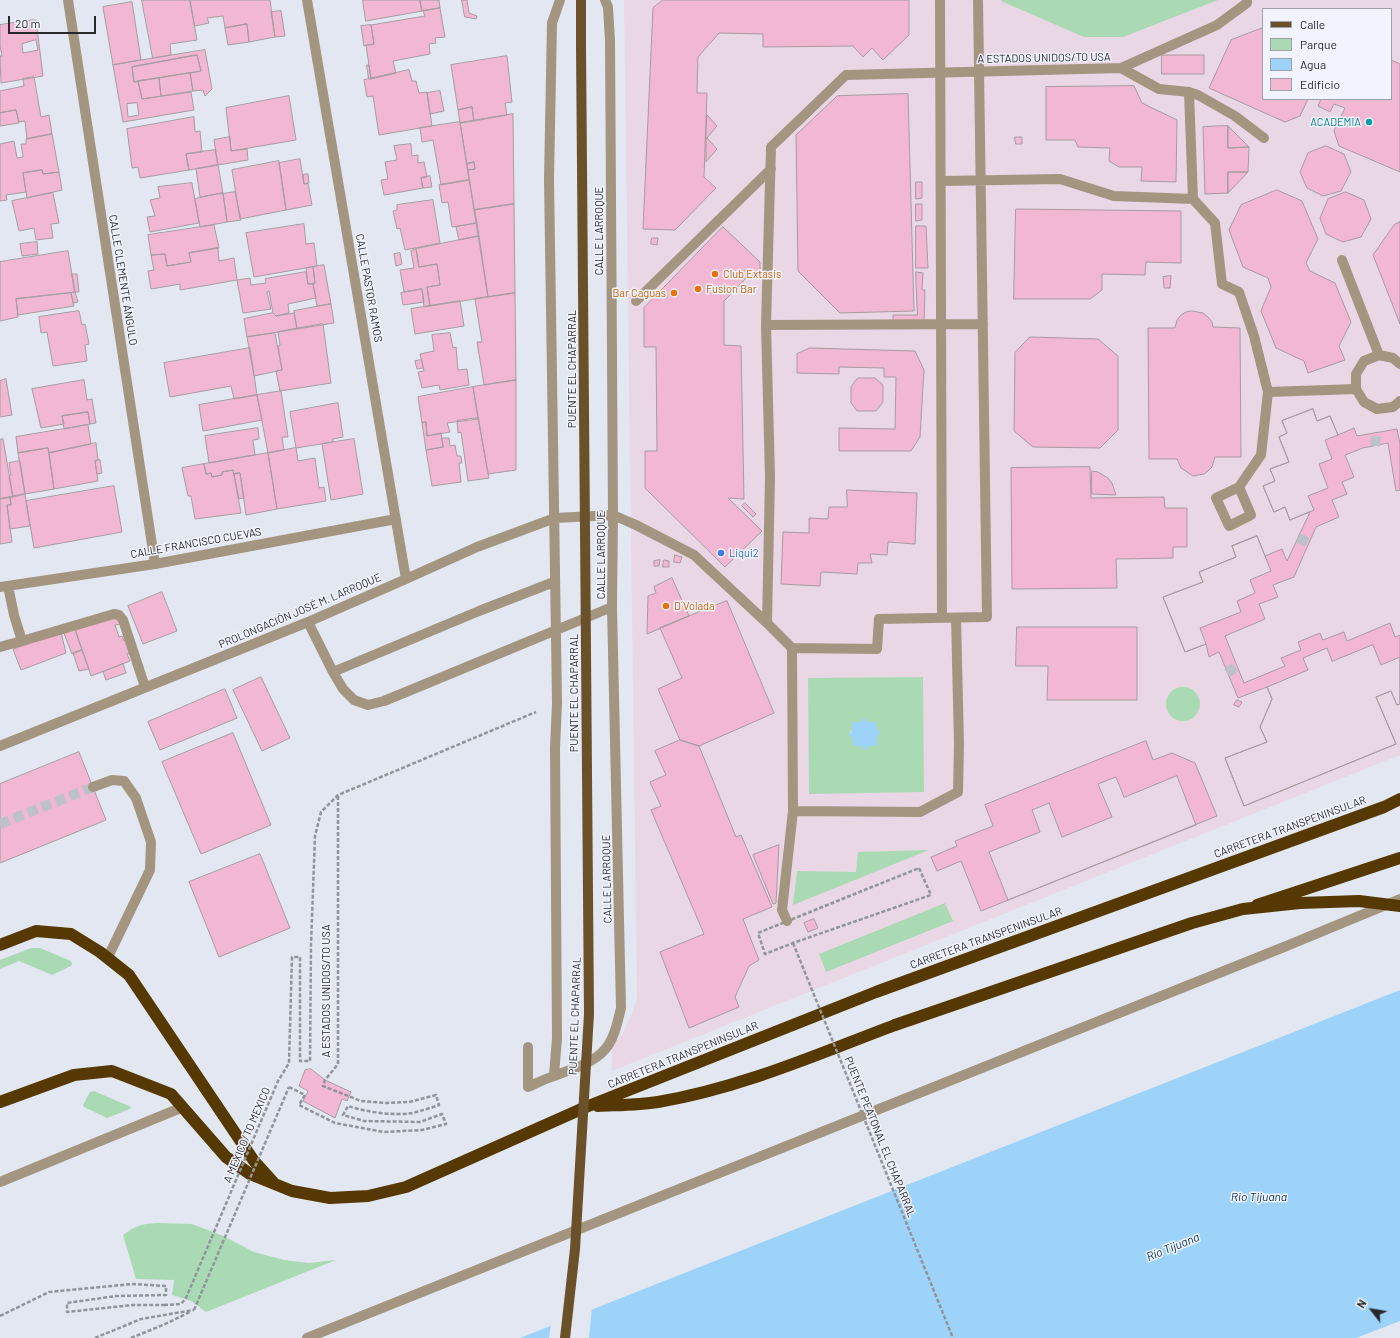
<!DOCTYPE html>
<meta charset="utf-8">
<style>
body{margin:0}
#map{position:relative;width:1400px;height:1338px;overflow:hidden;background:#e3e7f1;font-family:Barlow,sans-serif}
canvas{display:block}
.legend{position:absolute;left:1262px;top:8px;width:130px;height:92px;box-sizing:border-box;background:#f1f4fe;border:1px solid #a0a2aa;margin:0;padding:5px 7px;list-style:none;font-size:12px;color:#27282c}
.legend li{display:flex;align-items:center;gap:8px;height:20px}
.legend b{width:20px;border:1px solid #a0a2aa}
.north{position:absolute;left:1352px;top:1290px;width:40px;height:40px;-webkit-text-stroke:3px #f1f4fe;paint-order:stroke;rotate:301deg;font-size:11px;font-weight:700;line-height:16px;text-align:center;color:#27282c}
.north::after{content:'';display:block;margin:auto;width:14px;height:18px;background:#27282c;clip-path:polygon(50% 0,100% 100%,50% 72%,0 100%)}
.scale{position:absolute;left:8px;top:16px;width:88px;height:18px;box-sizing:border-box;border:2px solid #27282c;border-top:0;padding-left:5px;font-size:12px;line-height:14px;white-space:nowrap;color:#27282c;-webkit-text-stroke:3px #f1f4fe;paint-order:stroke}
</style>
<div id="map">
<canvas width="1400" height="1338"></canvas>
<ul class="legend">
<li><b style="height:5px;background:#6b512a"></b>Calle</li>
<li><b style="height:11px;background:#aadab4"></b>Parque</li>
<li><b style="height:11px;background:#9dd3f8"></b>Agua</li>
<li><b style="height:11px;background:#f2b7d3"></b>Edificio</li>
</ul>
<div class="north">N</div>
<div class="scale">20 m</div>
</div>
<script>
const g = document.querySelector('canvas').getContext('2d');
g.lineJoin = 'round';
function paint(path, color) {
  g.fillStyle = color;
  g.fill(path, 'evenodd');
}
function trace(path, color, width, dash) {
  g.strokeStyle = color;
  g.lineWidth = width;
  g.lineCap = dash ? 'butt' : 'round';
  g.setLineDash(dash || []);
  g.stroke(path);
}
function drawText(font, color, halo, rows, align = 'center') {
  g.font = font + ' Barlow,sans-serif';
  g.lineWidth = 3;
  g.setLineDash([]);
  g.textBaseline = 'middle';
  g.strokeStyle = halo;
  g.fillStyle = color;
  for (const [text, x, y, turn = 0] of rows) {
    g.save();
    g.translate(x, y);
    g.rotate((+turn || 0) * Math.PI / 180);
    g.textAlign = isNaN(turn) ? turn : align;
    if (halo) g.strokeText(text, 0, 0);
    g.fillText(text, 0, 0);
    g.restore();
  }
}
const commercial = new Path2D(`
 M624 0H1400V755L612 1071V1046L622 1035 631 1016 637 998ZM1263 9H1391V99H1263Z`);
const green = new Path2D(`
 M1001 0H1218L1123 37H1084L1001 1Z
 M923 677 924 792 809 794 808 678ZM861 722H867L877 731 868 746H862L853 737 850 732Z
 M1166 704a17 17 0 1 1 34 0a17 17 0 1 1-34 0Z
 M929 850 793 905 797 871 856 872 858 852Z
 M945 903 953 921 826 972 819 954Z
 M31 948H40L71 961 72 964 71 966 52 975 19 961 0 969V960Z
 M94 1091 129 1106 131 1107 130 1109 107 1118 84 1107 83 1105 90 1092Z
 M157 1223 192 1224 221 1235 254 1252 284 1260 309 1263 336 1260 206 1312 191 1301 172 1295 174 1280 136 1279 123 1235C135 1226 141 1224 157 1223Z`);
const water = new Path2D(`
 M864 718 867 722H876L877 731H880V734L877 736V746H868L865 750 862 748V746H853V737L850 736 849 734 852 731V722H861Z
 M1400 990V1321L1356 1338H520Z`);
const pier = new Path2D(`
 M592 1307 589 1338H549L551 1324Z`);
const building = new Path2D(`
 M142 0H190L197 40 170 44 171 55 153 58Z
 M190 0H270L275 37 249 42 247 24 225 28 223 16 207 18 209 23 195 26Z
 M363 0H420L422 11 366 21Z
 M420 0H439L440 8 422 11Z
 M462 0H467L469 13 477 16 476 19 465 17Z
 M663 0H909V35L883 60 872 48 863 57 853 46 763 47V34L719 33 698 57 697 93H707L704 177 716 188 675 230 643 229 653 8Z
 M132 2 141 60 113 65 103 7Z
 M440 8 445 37 435 38 436 43 429 44 430 54 393 61 396 73 371 79 366 45 374 44 371 25 425 16 423 11Z
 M281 11 285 36 275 37 271 12Z
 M31 20H36L43 76 1 83 0 56H2L0 46V25ZM36 40 38 50 23 53 22 44Z
 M247 24 249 42 228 45 225 28Z
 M371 25 374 44 364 46 361 26Z
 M1263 28V99H1308L1300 116 1285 122 1209 88 1231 40Z
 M205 50 212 89 205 96 203 90 193 91 190 73 201 71 197 55 132 67 134 82 138 81 142 99 191 92 194 110 123 122 113 65ZM137 103 139 115 128 117 127 104Z
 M197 55 201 71 134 82 132 67Z
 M1162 55H1204V74H1162Z
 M507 56 512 102 505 103 507 115 474 121 472 107 458 110 451 65Z
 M1391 60 1400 64V172L1339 146 1334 131 1345 108 1334 104 1330 112 1318 106 1321 99H1391Z
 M367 65H369L371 79H369Z
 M409 70 412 81H416L419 93 427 92 432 126 379 135 373 96 367 97 364 80Z
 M190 73 193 91 161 96 159 78Z
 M34 77 41 117 49 115 52 134 27 139 25 121 19 122 16 110 0 113V91L24 86 23 79Z
 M159 78 161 96 142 99 138 81Z
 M1134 86 1142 103 1177 120 1176 182 1141 181 1142 167H1119L1109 161 1110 148 1078 147 1075 140H1046V87Z
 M440 91 444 111 430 114 427 93Z
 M908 94 914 311 840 313 798 271 796 135 837 96Z
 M289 96 296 140 231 151 226 108Z
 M472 107 474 121 460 123 458 110Z
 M16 110 19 123 0 126V113Z
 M513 114 514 204 474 210 468 170 475 169 474 162 467 164 460 123Z
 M707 115 717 126 706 139Z
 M194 117 195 132 200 131 202 152 186 154 189 170 140 178 138 167 132 168 127 129Z
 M460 122 469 180 441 185 433 140 422 142 420 128Z
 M1228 126 1249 147 1228 148Z
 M1228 126V148L1249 147 1248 172H1228V193L1205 194 1203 127Z
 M52 134 59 172 43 174 42 170 23 173 26 192 6 195 7 200 0 201V144L14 141 17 158 23 157 21 144H26V139Z
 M230 137 231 151 247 149 248 160 218 165 214 140Z
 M1015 137H1022V144H1016Z
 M707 138 717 149 706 162V139Z
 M411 144 412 156 418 155V163L424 162 427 177 421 178 423 188 384 195 381 180 388 179 385 162 397 160 394 146Z
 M1326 146 1344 154 1351 172 1341 191 1323 196 1307 188 1300 172 1308 153Z
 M215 150 218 165 189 170 186 154Z
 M300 159 304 184 308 183 312 205 286 210 279 163Z
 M279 161 286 210 240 219 232 170Z
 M474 162 475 169 468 170 467 164Z
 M218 165 223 193 200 197 196 169Z
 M42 170 43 174 59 172 62 190 27 198 23 173Z
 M1228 172H1248L1228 193Z
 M308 174 309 183 304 184 303 175Z
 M430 176 432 187 423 188 421 178Z
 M469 180 477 223 452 227 448 202 442 203 439 185Z
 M916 182H922V198L916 199Z
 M192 183 199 223 150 232 147 217 155 216 150 200 160 198 158 187Z
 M1277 190 1302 201 1318 239 1306 263 1310 271 1335 283 1351 322 1339 346 1345 360 1308 373 1304 361 1276 348 1261 311 1271 287 1268 278 1243 267 1229 230 1241 205Z
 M235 192 241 220 227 222 223 194Z
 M1346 192 1364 200 1371 219 1361 237 1343 242 1326 234 1320 218 1328 199Z
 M53 193 59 223 51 224 53 238 36 240 34 228 19 231 12 201Z
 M223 193 227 222 200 227 195 199Z
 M433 200 440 243 405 250 400 228 397 229 393 211 397 210V205Z
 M514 204 515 293 488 297 474 210Z
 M916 204H922V220L916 221Z
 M1016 209 1181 211V263L1146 262 1145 275 1102 274V290L1090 299H1014Z
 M1400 222V324L1373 255 1394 225Z
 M477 223 479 236 459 240 456 227Z
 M304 224 306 244 314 243 317 266 254 277 246 233Z
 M214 225 219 248 189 253 191 262 167 266 165 254 151 255 148 235Z
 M916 226H926L928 268H916Z
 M723 227 760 262V275H749L724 301V345L741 346 744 499 728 498 762 531 725 567 645 488V451H657L656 347H644V308Z
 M479 236 488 297 430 306 427 287 440 285 437 264 419 267 416 249Z
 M652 238H658L657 245 651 244Z
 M37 242 38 254 22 256 20 244Z
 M218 248 219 261 234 258 237 280 180 290V284L151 289 148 271 154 270 151 255 165 254 167 266 191 262 189 253Z
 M416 249 419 267 437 264 440 285 427 287 430 306 424 307 422 289 404 292 400 270 414 268 411 251Z
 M68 251 75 292 16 299 18 317 0 321V262Z
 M400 253 402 264 396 266 394 254Z
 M324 265 331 304 317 306 313 284 315 283 313 267Z
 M313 267 315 283 308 284 306 268Z
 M306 272 308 284H313L316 298 288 304 289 313 276 316 273 313 269 291 267 292 271 309 243 313 237 280 250 278 251 285 266 283 265 279Z
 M916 272 923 273 922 290H925L924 322H893V315H917Z
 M72 274H77L79 292H75Z
 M1171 276 1170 288H1164L1163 277Z
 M422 289 424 302 403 305 401 293Z
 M75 292 78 302 73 303 71 293Z
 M71 293 74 306 18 315 16 299Z
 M515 293 516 380 484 385 477 342H482L475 299Z
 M460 301 464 326 415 334 411 309Z
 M331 304 334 323 297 329 294 311Z
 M79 311 82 325 85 324 89 344 85 345 87 361 53 366 47 332 41 333 39 317Z
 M1192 311 1203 313 1208 317 1212 322 1213 327 1240 328 1241 457H1215L1212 467 1208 471 1204 474 1193 476 1181 468 1177 459H1149L1148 328H1175L1177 320 1181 315 1186 312Z
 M273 313 276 316 294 313 297 329 247 337 244 319Z
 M323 324 331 383 280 391 276 371 282 370 278 346 280 345 278 332Z
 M275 333 282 370 254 376 247 337Z
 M450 333 453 348 456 347 458 370 467 369 469 385 440 390 439 385 422 388 418 372 424 371 420 354 434 351 432 335Z
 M1030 337 1098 339 1118 356V430L1100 448 1033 447 1014 431 1015 353Z
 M250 348 257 395 234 399 231 386 170 397 164 363Z
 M810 348 915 351 924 370 920 437 911 451H839V428L895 429 896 377H884V368L839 367V374L797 373V354Z
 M422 360 423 368 417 369 415 361Z
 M858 378H875L883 385V402L876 411H857L851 403V387Z
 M6 379 12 415 0 417V381Z
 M84 380 87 400 92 399 96 423 90 424 88 412 62 416 64 424 41 428 32 389Z
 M516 380V470L488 474 473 387Z
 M473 387 478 419 447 423 450 432 427 436 426 422 422 423 418 397Z
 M280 391H281L288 437H282L284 450 268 453 257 395Z
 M257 395 262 420 203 431 199 405Z
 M338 403 343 437 333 439V442L296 448 290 412Z
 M1313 409 1317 421 1330 416 1338 435 1354 428 1357 436 1397 429 1400 444V490L1396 491 1388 443 1363 448 1345 455 1354 477 1342 482 1347 494 1332 500 1339 517 1316 527 1294 577 1273 585 1278 597 1259 604 1265 619 1225 636 1244 683 1285 666 1281 658 1301 650 1298 642 1320 633 1323 640 1344 632 1347 641 1390 623 1395 637 1400 635V704L1397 705 1391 691 1376 697 1396 744 1244 806 1225 758 1267 742 1260 727 1272 699 1267 687 1238 698 1219 652 1209 657 1206 644 1185 652 1163 597 1203 582 1199 572 1236 557 1232 546 1257 536 1265 556 1282 549 1287 561 1310 512 1290 520 1285 507 1274 512 1263 486 1275 481 1270 469 1289 462 1279 437 1287 433 1282 421Z
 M1313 409 1317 421 1330 416 1338 435 1325 440 1332 459 1319 464 1328 488 1308 496 1314 510 1290 520 1285 507 1274 512 1263 486 1275 481 1270 469 1289 462 1279 437 1287 433 1282 421Z
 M88 412 90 424 64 429 62 416Z
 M478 418 489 478 468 481 461 432 458 433 457 421Z
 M426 422 427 436 441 433 443 447 426 450 422 423Z
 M88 425 91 444 49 453 48 448 18 453 16 437Z
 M258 428 259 439 253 440 255 455 209 463 205 436Z
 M442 438H449L450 446 455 445 457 456H461L462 463H459L461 482 432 486 426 450 443 447Z
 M3 439 13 497 0 499V440Z
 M354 439 363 494 331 500 322 444Z
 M96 443 98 460 95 461 98 481 54 489 49 453Z
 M48 448 54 489 25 494 18 453Z
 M296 448 298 461 315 458 319 488 324 487 326 501 277 509 268 453Z
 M268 453 277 509 246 515 240 473 234 474 233 470 222 472V475L212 477 211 473 206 474 204 464Z
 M100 460 102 473 97 474 95 461Z
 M20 461 25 494 13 497 9 477 11 475 9 463Z
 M204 464 206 474 211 473 212 477 222 475V472L233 470 241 513 195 519 191 496H188L182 468Z
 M1090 467 1091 498 1164 497 1165 508H1187V547H1173V558L1116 559 1117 588 1012 589 1011 468Z
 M1092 471 1098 472 1108 478 1112 483 1116 495 1092 494Z
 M240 473 244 498 239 499 234 474Z
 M114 486 122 532 34 548 26 501Z
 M847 490 917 493 915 544 888 542 887 555 870 554 872 563H858L857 574 821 572 820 586 781 584 783 532 809 533V518L828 519 829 507H847Z
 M25 494 30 526 10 529 7 505H11L10 497Z
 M10 497 11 505H7L12 542 0 544V499Z
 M745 503 756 514 753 517 742 506Z
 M1257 536 1271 571 1250 580 1255 593 1237 601 1241 612 1200 628 1206 644 1185 652 1163 597 1203 582 1199 572 1236 557 1232 546Z
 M675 555 682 557 680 563 674 562Z
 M660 560 659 566H654V561Z
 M664 560 669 561V567H663Z
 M672 578 689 616 647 634 648 596 656 593 654 587Z
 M162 592 177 631 143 644 128 606Z
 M727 601 774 713 699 746 680 740 658 689 682 678 660 628Z
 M118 616 121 624 115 625 119 637 122 636 124 641 126 640 130 653 127 654 130 661 91 676 74 626Z
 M74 627 82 650 72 654 63 631Z
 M1017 627H1137V700H1047L1048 666H1016Z
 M61 632 66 653 21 670 13 649 28 644 27 640Z
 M1373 645 1381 665 1400 657V704L1397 705 1391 691 1376 697 1396 744 1244 806 1225 758 1267 742 1260 727 1272 699 1267 687 1308 670 1303 658 1327 648 1332 661Z
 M82 650 89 669 79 671 73 653Z
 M123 664 126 673 106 680 103 672Z
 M261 677 290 738 262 751 233 690Z
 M225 689 237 718 160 750 148 722Z
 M1237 700 1242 702 1239 707 1234 705Z
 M233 733 271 825 201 854 162 762Z
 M680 740 699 746 736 837 741 835 772 907 743 919 759 960 749 966 735 997 739 1007 689 1028 660 952 704 934 651 810 661 806 650 782 666 775 655 751Z
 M1146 741 1153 760 1172 753 1195 763 1217 816 981 911 961 861 937 871 931 857 957 846 955 841 993 826 985 805Z
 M79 752 106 820 0 863V784Z
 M1177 776 1196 825 1008 900 989 852 1040 832 1032 810 1049 803 1062 837 1112 817 1098 784 1116 777 1124 797Z
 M779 845 776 903 773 904 753 855Z
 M260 854 290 928 219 957 189 882Z
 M814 919 818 928 808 932 804 923Z
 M311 1069 325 1080 351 1092 347 1101 342 1099 335 1118 303 1101 308 1091 299 1086 305 1070Z`);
const minorTunnel = new Path2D(`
 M1375 446 1376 433
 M1298 538 1309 543
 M1227 673 1237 666
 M0 824 93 787`);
const path = new Path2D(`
 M919 868 931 895 793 943 765 954 758 933Z
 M283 1073 289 1063 292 957H300V1061H310L311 945 315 836 321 812 338 795 536 712
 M289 1087 305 1095 299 1105 335 1123 384 1132 422 1130 446 1124 442 1114 420 1122 364 1121 343 1115 348 1106C366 1112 393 1116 412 1113 421 1111 430 1108 439 1105L436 1095 409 1102 386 1103 361 1101 323 1086 325 1080 338 1064V795
 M0 1316 49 1292 132 1284 166 1286V1295L116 1296 67 1303V1312L133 1305H164
 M95 1338 141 1319 194 1310
 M131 1338 163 1325 190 1312`);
const minor = new Path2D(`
 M68 0 155 564
 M307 0 406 579
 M940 0 942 618
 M1121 68 1159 89 1189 92 1198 95 1235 116 1264 138
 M1189 92 1193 199
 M941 181 1060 179 1114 196 1193 199 1215 223 1222 284 1239 292 1254 336 1268 392 1261 455 1239 487 1216 498 1229 526 1251 515 1239 487
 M1342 260 1379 355
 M636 301 771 169
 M766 325 983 324
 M1400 364 1393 358 1379 355 1364 361 1356 374V389L1364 402 1377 409 1393 407 1400 401
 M1268 392 1356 389
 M0 587 155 564 396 519
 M308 622 333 672 343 689 354 700 368 705 384 701 423 685 612 607
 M22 641 114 614 119 615 123 620 145 687
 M0 647 22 641 14 615 8 586
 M792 648 767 623 770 477 766 325 771 147 846 75 1121 68 1217 25 1247 3V0
 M333 672 479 611 554 582
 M0 746 308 622 406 579 477 547 555 518 613 515 636 525 694 555 767 623
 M93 787 112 780 124 781 136 798 151 842 150 870 108 957
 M793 811 920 812 958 792 959 744 956 618
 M787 921 782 910 793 811 792 648 877 649 879 619 987 617 978 0
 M528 1047V1087C537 1083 545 1079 554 1076 574 1068 597 1063 609 1044 616 1033 618 1020 621 1008L612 607 613 515 610 41 608 7 605 0
 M554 1075 557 1038 555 748 557 703 549 179 552 23 560 0
 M0 1182 183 1107
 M307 1338 1284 947 1400 899`);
const major = new Path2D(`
 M581 0V46`);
const highway = new Path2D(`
 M1257 905 1400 858
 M0 945 36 931 71 934 100 952 129 975 254 1161 273 1182
 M0 1102 74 1075 112 1071 171 1094 226 1157 250 1174 292 1191 330 1198 368 1196 406 1187 586 1107 876 992 1384 807 1400 799
 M598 1106C618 1105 639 1105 658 1102 741 1088 818 1054 895 1025`);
const pathBridge = new Path2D(`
 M793 943 953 1338
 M164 1305 181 1304 186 1298 278 1081 283 1073
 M194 1310 289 1087`);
const majorBridge = new Path2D(`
 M565 1338 575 1249 589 1014 581 46`);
const highwayBridge = new Path2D(`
 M895 1025 1192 923 1243 909 1300 903 1359 901 1400 906`);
const markers = [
 [1369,122,4,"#0f9aa8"],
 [715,274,4,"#e8710a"],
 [698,289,4,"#e8710a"],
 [674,293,4,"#e8710a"],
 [721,553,4,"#3f7fe0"],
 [666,606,4,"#e8710a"]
];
const streetNames = [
 ["A ESTADOS UNIDOS/TO USA",1044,58,-1],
 ["CALLE LARROQUE",599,231,-90],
 ["CALLE CLEMENTE ÁNGULO",123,280,81],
 ["CALLE PASTOR RAMOS",369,288,80],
 ["PUENTE EL CHAPARRAL",572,369,-90],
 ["CALLE FRANCISCO CUEVAS",196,543,-10],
 ["CALLE LARROQUE",601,555,-90],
 ["PROLONGACIÓN JOSÉ M. LARROQUE",300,611,-23],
 ["PUENTE EL CHAPARRAL",574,693,-90],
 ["CARRETERA TRANSPENINSULAR",1290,827,-20],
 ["CALLE LARROQUE",607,879,-91],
 ["CARRETERA TRANSPENINSULAR",986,938,-20],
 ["A ESTADOS UNIDOS/TO USA",326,991,-90],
 ["PUENTE EL CHAPARRAL",575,1016,-88],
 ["CARRETERA TRANSPENINSULAR",683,1055,-22],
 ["A MEXICO/TO MEXICO",247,1135,-67],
 ["PUENTE PEATONAL EL CHAPARRAL",880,1137,68]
];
const cultureNames = [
 ["ACADEMIA",1361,122]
];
const foodNames = [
 ["Club Extasis",723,274],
 ["Fusion Bar",706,289],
 ["Bar Caguas",666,293,"right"],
 ["D´Volada",674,606]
];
const shopNames = [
 ["Liqui2",729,553]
];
const waterNames = [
 ["Rio Tijuana",1259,1197],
 ["Río Tijuana",1173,1247,-22]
];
paint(commercial, '#ead7e6');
paint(green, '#aadab4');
paint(water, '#9dd3f8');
paint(pier, '#e3e7f1');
paint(building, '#f2b7d3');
trace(building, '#a69ca0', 1);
trace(minorTunnel, '#bdc1ca', 10, [10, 5]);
trace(path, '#91949b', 2.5, [4, 2]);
trace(minor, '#a49580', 10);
trace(major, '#6b512a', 10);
trace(highway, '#563902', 12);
trace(pathBridge, '#91949b', 2.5, [4, 2]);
trace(majorBridge, '#6b512a', 10);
trace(highwayBridge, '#563902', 12);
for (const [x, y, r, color] of markers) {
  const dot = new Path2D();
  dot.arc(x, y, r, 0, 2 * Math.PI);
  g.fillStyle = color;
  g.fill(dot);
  trace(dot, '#f1f4fe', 1.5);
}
drawText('11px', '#27282c', '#f1f4fe', streetNames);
drawText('11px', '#0d838f', '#f1f4fe', cultureNames, 'right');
drawText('11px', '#c56008', '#f1f4fe', foodNames, 'left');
drawText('11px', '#366cbe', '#f1f4fe', shopNames, 'left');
drawText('italic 12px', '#06334c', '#f1f4fe', waterNames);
</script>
